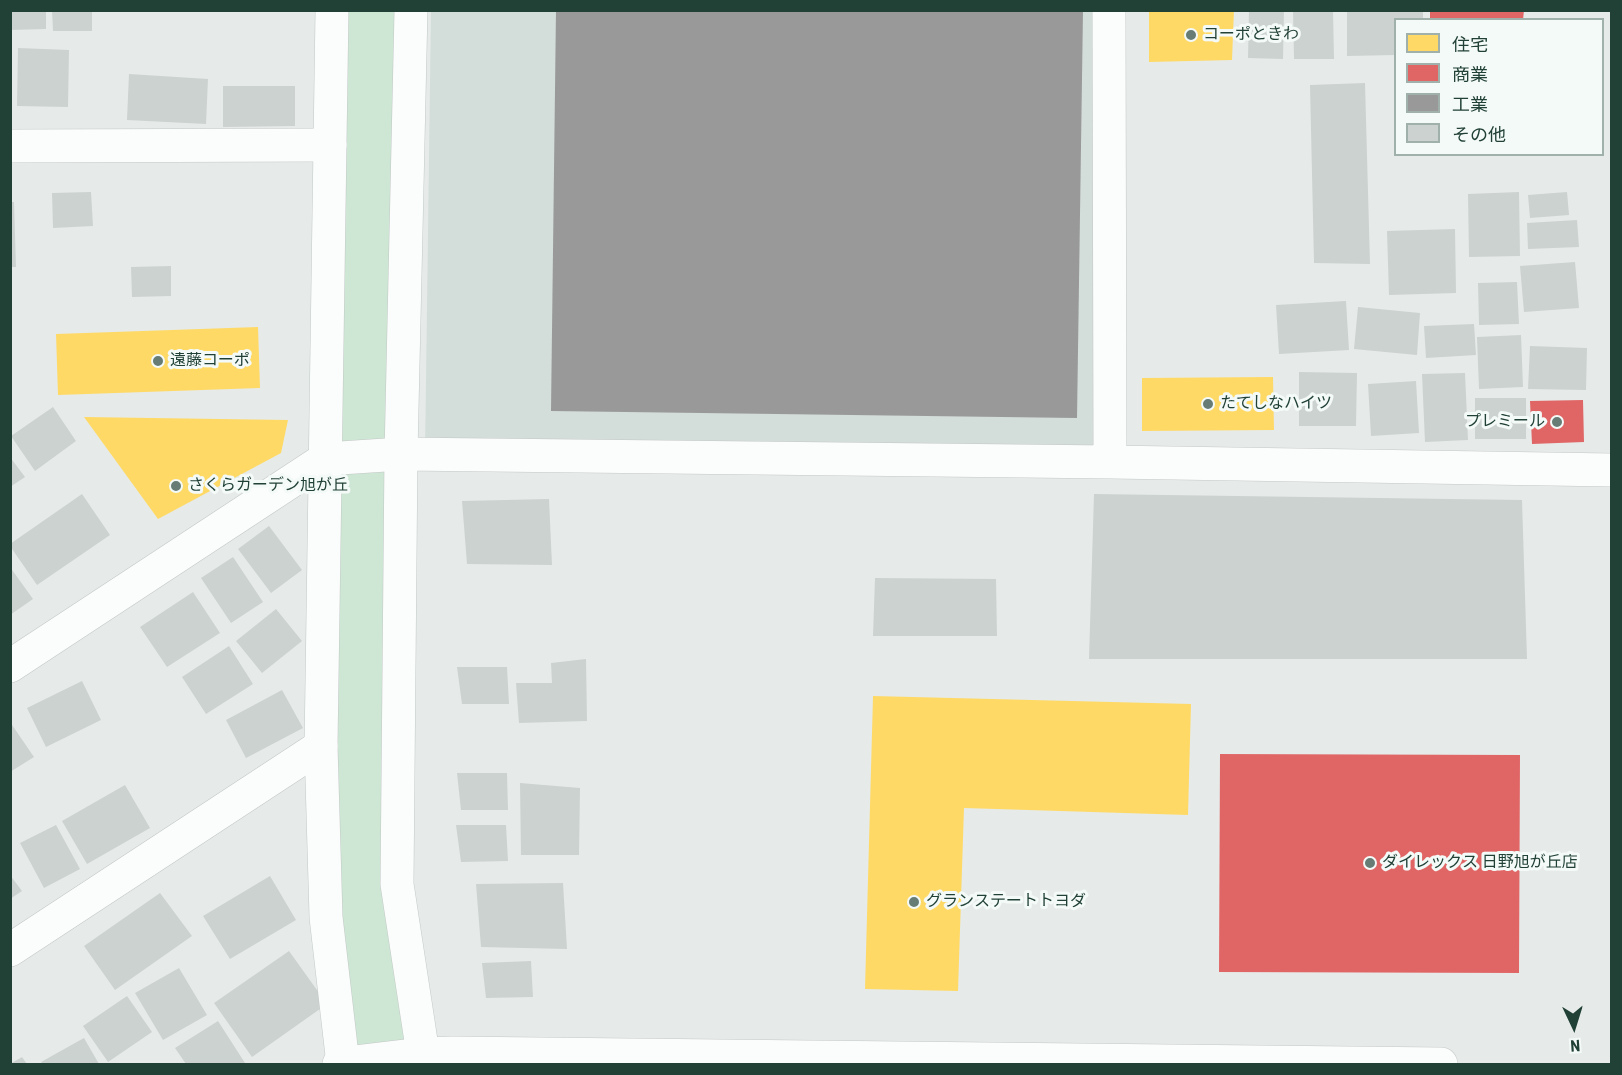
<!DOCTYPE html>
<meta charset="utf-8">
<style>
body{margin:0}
#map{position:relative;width:1622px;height:1075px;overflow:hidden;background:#e6ebe9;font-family:"Roboto Condensed","Noto Sans JP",sans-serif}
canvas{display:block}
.frame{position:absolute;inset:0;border:12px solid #214137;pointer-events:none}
.legend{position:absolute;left:1394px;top:18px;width:210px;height:138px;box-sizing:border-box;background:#f4faf7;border:2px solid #a0b0aa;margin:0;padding:8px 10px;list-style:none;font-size:18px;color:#214137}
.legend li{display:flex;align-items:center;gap:12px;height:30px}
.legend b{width:30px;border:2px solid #a0b0aa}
.north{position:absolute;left:1544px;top:997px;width:60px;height:60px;-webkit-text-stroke:4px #f4faf7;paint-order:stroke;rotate:176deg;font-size:16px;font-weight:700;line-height:24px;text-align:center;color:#214137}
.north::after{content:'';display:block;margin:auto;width:21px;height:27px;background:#214137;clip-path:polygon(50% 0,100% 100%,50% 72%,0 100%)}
</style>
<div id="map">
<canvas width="1622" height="1075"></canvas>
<div class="frame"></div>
<ul class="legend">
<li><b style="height:16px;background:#ffd966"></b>住宅</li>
<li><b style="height:16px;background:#e06666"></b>商業</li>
<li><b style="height:16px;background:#999"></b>工業</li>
<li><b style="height:16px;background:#ccd2d0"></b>その他</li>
</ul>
<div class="north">N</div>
</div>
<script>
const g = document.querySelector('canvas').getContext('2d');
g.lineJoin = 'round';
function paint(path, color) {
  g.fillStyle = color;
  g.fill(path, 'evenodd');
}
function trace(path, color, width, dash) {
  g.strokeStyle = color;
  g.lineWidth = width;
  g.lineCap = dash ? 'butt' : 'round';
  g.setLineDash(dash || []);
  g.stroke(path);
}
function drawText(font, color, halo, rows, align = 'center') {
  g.font = font + ' "Roboto Condensed","Noto Sans JP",sans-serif';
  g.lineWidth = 6;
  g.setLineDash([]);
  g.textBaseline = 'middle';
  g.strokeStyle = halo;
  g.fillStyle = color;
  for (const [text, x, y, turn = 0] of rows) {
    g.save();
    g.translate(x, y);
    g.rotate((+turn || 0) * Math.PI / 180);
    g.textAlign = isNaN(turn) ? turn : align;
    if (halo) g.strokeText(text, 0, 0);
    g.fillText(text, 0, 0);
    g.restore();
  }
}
const built = new Path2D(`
 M431 11H1109L1110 462 425 454Z`);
const green = new Path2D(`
 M332 11H411L397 740 423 1054 343 1064 326 917Z`);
const homes = new Path2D(`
 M1149 10H1234L1232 60 1149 62Z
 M258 327 260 388 58 395 56 334Z
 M1273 377 1274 430 1142 431V378Z
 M84 417 288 420 281 453 158 519Z
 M873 696 1191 704 1188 815 964 808 958 991 865 989Z`);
const shops = new Path2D(`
 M1430 10H1524L1523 20H1430Z
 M1583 400 1584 442 1532 444 1530 401Z
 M1220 754 1520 755 1519 973 1219 972Z`);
const industry = new Path2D(`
 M556 10H1083L1077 418 551 411Z`);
const building = new Path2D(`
 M10 10H46V29L10 30Z
 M52 10H92V31H53Z
 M1249 10H1284L1283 59 1248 58Z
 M1293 10H1333L1334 59H1294Z
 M1347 10H1423V20H1396V55L1347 56Z
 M18 48 69 50 68 107 17 106Z
 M129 74 208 79 206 124 127 120Z
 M1365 83 1370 264 1314 263 1310 85Z
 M223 86H295V126L223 127Z
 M91 192 93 226 53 228 52 193Z
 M1519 192 1520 256 1469 257 1468 194Z
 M1567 192 1569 215 1530 218 1528 195Z
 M10 202H14L16 267H10Z
 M1577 220 1579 247 1528 249 1527 223Z
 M1455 229 1456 293 1389 295 1387 231Z
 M1575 262 1579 308 1524 312 1520 266Z
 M171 266V296L132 297 131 267Z
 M1517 282 1519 324 1479 325 1478 283Z
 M1346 301 1349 350 1279 354 1276 305Z
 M1358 307 1420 313 1417 355 1354 349Z
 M1474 324 1476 355 1426 358 1424 326Z
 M1521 335 1523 387 1479 389 1477 337Z
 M1530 346 1587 348 1586 390 1528 389Z
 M1299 372 1357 373 1356 426H1299Z
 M1465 373 1468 440 1425 442 1422 374Z
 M1416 381 1419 433 1371 436 1368 384Z
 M1475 398H1526V439H1475Z
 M53 407 76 441 35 471 11 436Z
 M10 457 25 477 10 487Z
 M82 494 110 535 37 585 10 546V544Z
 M1094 494 1522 500 1527 659H1089Z
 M549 499 552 565 467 564 462 501Z
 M269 526 302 570 271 593 238 549Z
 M233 557 263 602 231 623 201 578Z
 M10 567 33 599 10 615Z
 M875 578 996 579 997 636H873Z
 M193 592 220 633 167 667 140 627Z
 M276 609 302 641 262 673 236 641Z
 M229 646 253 684 206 714 182 677Z
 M586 659 587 721 519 723 516 683H552L551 663Z
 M457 667H507L509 704H462Z
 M82 681 101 720 46 747 27 708Z
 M282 690 303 728 246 758 226 720Z
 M10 722 34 757 10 772Z
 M457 773H507L508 810H461Z
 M520 783 580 788 579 855H521Z
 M125 785 150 828 87 864 62 821Z
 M56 825 80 869 44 888 20 843Z
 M456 825H506L508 861 461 862Z
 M10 875 22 891 10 899Z
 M270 876 296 920 230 959 203 916Z
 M563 883 567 949 481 947 476 884Z
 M160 893 192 936 115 990 84 946Z
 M289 951 327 1004 252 1057 214 1003Z
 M531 961 533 997 486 998 482 963Z
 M179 968 207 1015 163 1040 135 993Z
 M127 996 152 1032 108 1062 83 1026Z
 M218 1021 245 1063 243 1064H186L175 1048Z
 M84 1038 99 1064H43L41 1062Z
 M22 1057 27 1064H10Z`);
const street = new Path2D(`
 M1109 10 1110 462
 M10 146 330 145
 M10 666 325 459 401 454 1110 462 1612 470
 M10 950 321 746
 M339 1064 423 1054 452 1053 1441 1064`);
const secondary = new Path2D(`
 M332 10 321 746 326 917 343 1064
 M411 10 401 454 397 884 423 1054 427 1064`);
const markers = [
 [1191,35,6,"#667c75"],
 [158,361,6,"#667c75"],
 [1208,404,6,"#667c75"],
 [1557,422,6,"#667c75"],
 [176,486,6,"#667c75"],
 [1370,863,6,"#667c75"],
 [914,902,6,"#667c75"]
];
const poiNames = [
 ["コーポときわ",1203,35],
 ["遠藤コーポ",170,361],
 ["たてしなハイツ",1220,404],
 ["プレミール",1545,422,"right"],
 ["さくらガーデン旭が丘",188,486],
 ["ダイレックス 日野旭が丘店",1382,863],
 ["グランステートトヨダ",926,902]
];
paint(built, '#d3ddd9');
paint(green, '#cee6d4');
paint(homes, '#ffd966');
paint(shops, '#e06666');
paint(industry, '#999');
paint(building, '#ccd2d0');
trace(street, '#c3c8c6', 34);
trace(secondary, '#c1c9c6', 34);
trace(street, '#fbfcfc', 33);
trace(secondary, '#fbfcfc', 33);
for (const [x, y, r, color] of markers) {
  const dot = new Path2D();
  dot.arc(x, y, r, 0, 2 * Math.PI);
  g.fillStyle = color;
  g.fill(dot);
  trace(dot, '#f4faf7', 2);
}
drawText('16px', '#214137', '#f4faf7', poiNames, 'left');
</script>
